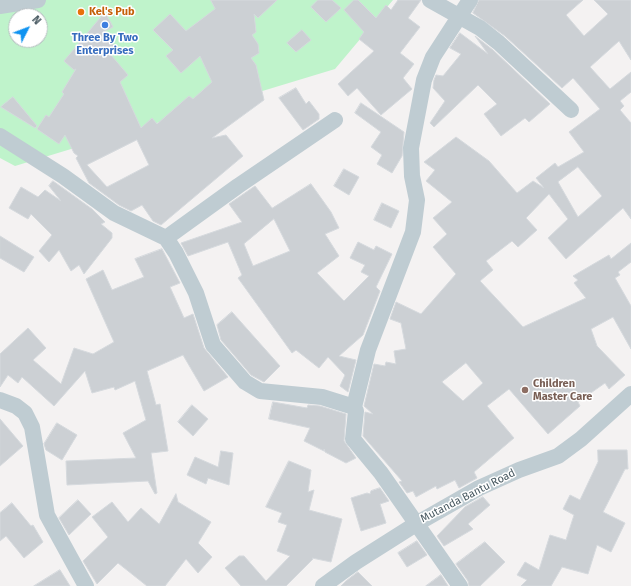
<!DOCTYPE html>
<style>
body{margin:0}
#map{position:relative;width:631px;height:586px;overflow:hidden;background:#f4f2f2;font-family:"Fira Sans",sans-serif}
canvas{display:block}
.north{position:absolute;left:8px;top:8px;width:40px;height:40px;box-sizing:border-box;background:#fff;border:1px solid #b6bdc0;border-radius:50%;rotate:48deg;font-size:11px;font-weight:700;line-height:16px;text-align:center;color:#485961}
.north::after{content:'';display:block;margin:auto;width:14px;height:18px;background:#0f93f1;clip-path:polygon(50% 0,100% 100%,50% 72%,0 100%)}
</style>
<div id="map">
<canvas width="631" height="586"></canvas>
<div class="north">N</div>
</div>
<script>
const g = document.querySelector('canvas').getContext('2d');
g.lineJoin = 'round';
function paint(path, color) {
  g.fillStyle = color;
  g.fill(path, 'evenodd');
}
function trace(path, color, width, dash) {
  g.strokeStyle = color;
  g.lineWidth = width;
  g.lineCap = dash ? 'butt' : 'round';
  g.setLineDash(dash || []);
  g.stroke(path);
}
function drawText(font, color, halo, rows, align = 'center') {
  g.font = font + ' "Fira Sans",sans-serif';
  g.lineWidth = 3;
  g.setLineDash([]);
  g.textBaseline = 'middle';
  g.strokeStyle = halo;
  g.fillStyle = color;
  for (const [text, x, y, turn = 0] of rows) {
    g.save();
    g.translate(x, y);
    g.rotate((+turn || 0) * Math.PI / 180);
    g.textAlign = isNaN(turn) ? turn : align;
    if (halo) g.strokeText(text, 0, 0);
    g.fillText(text, 0, 0);
    g.restore();
  }
}
const green = new Path2D(`
 M0 0H393L335 69 15 166 0 158ZM16 16H40V40H16Z`);
const building = new Path2D(`
 M211 0H277L258 18 254 14 256 32 252 35 258 44 259 53 251 58 256 65 264 100 212 138 226 135 243 156 161 225 153 221 142 205 131 211 119 205 89 183 76 158 78 156 74 153 65 135 59 144 37 129 46 115 49 117 64 94 62 92 76 69 74 70 64 61 105 12 113 27 103 32 118 51 111 55 128 75 120 82 141 128 152 118 157 124 189 96 193 99 212 82 200 56 181 73 166 56 173 50 153 30 170 14 186 31 215 9ZM137 140 149 165 107 187 87 165Z
 M318 0H332L341 8 326 22 311 7Z
 M354 0H358L376 18 386 5 391 10 398 0H421L408 18 420 27 400 53 414 64 403 78 412 89 381 115 357 88 348 96 338 84 374 51 359 39 364 32 344 10Z
 M479 0H583L566 15 584 36 608 14 594 0H631V60L619 41 590 67 610 89 631 72V92L620 101 624 106 620 110 631 123V219L623 208 566 259 548 238 568 219 549 194 526 218 537 230 518 247 512 241 486 261 493 270 480 281 523 327 586 298 574 283 578 280 573 276 609 255 611 259 631 243V262L618 272 620 275 615 278 631 306V349L613 317 591 329 597 346 625 375 609 389 605 383 578 402 580 406 548 434 509 389 487 406 514 438 474 472 477 478 459 488 455 480 437 489 436 486 416 497 413 491 407 493 399 482 402 481 363 436 365 412 373 414 364 406 374 364 385 366 386 362 396 364 394 351 406 349 401 323 390 319 396 302 421 314 456 274 433 247 447 234 433 218 452 202 426 181 435 170 424 162 456 137 489 161 517 193 533 181 544 188 536 178 555 163 558 167 584 152 569 132 600 109 573 78 562 88 505 36 473 13ZM578 167 602 196 578 217 558 182ZM466 363 483 383 463 401 442 382Z
 M302 30 311 40 296 52 287 43Z
 M460 33 488 54 475 36 493 50 550 104 529 122 525 118 501 136 484 114 497 104 478 85 434 127 430 123 445 101 433 88 434 80 436 75 443 76 461 54 450 48Z
 M296 88 306 104 309 101 319 114V119L303 130 279 98Z
 M13 97 37 126 35 128 1 107Z
 M361 103 404 132 402 156 392 173 377 164 382 155 371 147 381 132 355 113Z
 M344 169 359 177 349 195 334 186Z
 M53 181 92 209 105 222 101 224 112 233V238L84 274 79 265 71 271 59 250 49 262 39 251 52 235 31 214 28 219 9 208 21 187 38 197 45 190 61 201 49 186Z
 M311 184 331 212 339 228 325 234 339 256 317 273 344 301 369 276 361 272 365 265 350 258 358 242 374 250 376 246 392 254 376 287 380 291 363 335 339 356 356 360 348 392 340 386 345 375 328 357 319 368 296 350 292 353 238 278 242 275 228 242 188 256 181 243 242 222 229 204 255 186 272 208ZM274 219 290 251 253 266 244 244Z
 M382 203 399 211 391 228 374 220Z
 M0 236 34 257 24 272 0 258Z
 M162 249 180 283 170 287 184 318 193 314 204 348 228 377 204 391 183 355 147 371 156 405 160 404 168 451 151 453 157 493 155 494 148 481 67 485 66 461 136 458 123 433 146 420 135 381 115 390 114 387 92 393 85 371 54 406 22 377 18 383 8 375 0 387V354L28 328 46 348 33 360 61 384 74 348 93 354 114 342 86 279 103 270 112 290 144 277 135 259Z
 M232 312 280 366 264 382 251 375 221 340 217 325Z
 M273 402 307 408 308 405 320 406 346 414 344 441 356 458 346 463 325 452 324 449V451L304 441 310 428 269 419Z
 M192 405 208 419 193 436 178 422Z
 M0 419 23 446 0 466Z
 M57 423 77 435 62 460 46 450 44 444Z
 M598 450H627L628 469H625L603 512 625 523 611 552 597 545 588 574 562 567 551 586H521L527 580 517 575 525 562 539 570 550 535 566 540 574 515 563 509 570 495 580 500 598 462Z
 M221 451 233 453 229 485 208 478 206 484 187 475 195 457 218 467Z
 M289 461 311 470 308 492 314 490 309 510 342 519 331 562 312 558 313 559 286 586H241L225 568 239 556H244L266 581 290 556 277 551 287 525 278 522 282 513 266 507Z
 M380 488 389 501 380 504 386 523 361 531 351 498 367 493 370 494 371 491Z
 M176 494 178 502 211 522 198 543 212 557 198 573 186 559 165 586H147L118 563 97 584 83 561 108 537 92 517 112 502 128 522 141 508 159 524Z
 M483 497 490 505 468 524 473 529 444 546 437 536 465 507Z
 M78 500 91 514 69 535 59 518Z
 M12 503 31 526 33 525 43 542 24 558 6 536 0 541V513Z
 M417 541 427 555 407 567 398 553Z
 M485 542 505 562 480 586H469L468 581 456 564Z
 M60 570 70 586H34Z
 M358 572 372 586H341L346 581Z
 M441 575 448 586H426Z`);
const street = new Path2D(`
 M430 0 480 28 499 43 571 110
 M0 6 38 0
 M0 136 63 176 114 213 166 238 176 253 196 293 213 345 245 382 260 391 322 397 354 407
 M166 238 238 186 335 120
 M0 400 16 406 25 413 32 427 47 515 86 586
 M323 586 356 562 416 524 479 488 519 470 558 456 581 439 631 394
 M460 586 381 473 353 439 356 411 354 407 368 350 413 232 417 200 412 176 411 148 424 80 433 57 470 0`);
const markers = [
 [81,12,4,"#e8710a"],
 [105,25,4,"#3f7fe0"],
 [525,390,4,"#8d6e63"]
];
const foodNames = [
 ["Kel's Pub",89,12]
];
const shopNames = [
 ["Three By Two",105,38],
 ["Enterprises",105,51]
];
const educationNames = [
 ["Children",533,384],
 ["Master Care",533,397]
];
const streetNames = [
 ["Mutanda Bantu Road",468,496,-27]
];
paint(green, '#bff3cb');
paint(building, '#ccd0d4');
trace(building, '#d5d9dd', 1);
trace(street, '#bfccd2', 16);
for (const [x, y, r, color] of markers) {
  const dot = new Path2D();
  dot.arc(x, y, r, 0, 2 * Math.PI);
  g.fillStyle = color;
  g.fill(dot);
  trace(dot, '#fff', 1.5);
}
drawText('bold 11px', '#c56008', '#fff', foodNames, 'left');
drawText('bold 11px', '#366cbe', '#fff', shopNames);
drawText('bold 11px', '#785e54', '#fff', educationNames, 'left');
drawText('11px', '#485961', '#fff', streetNames);
</script>
